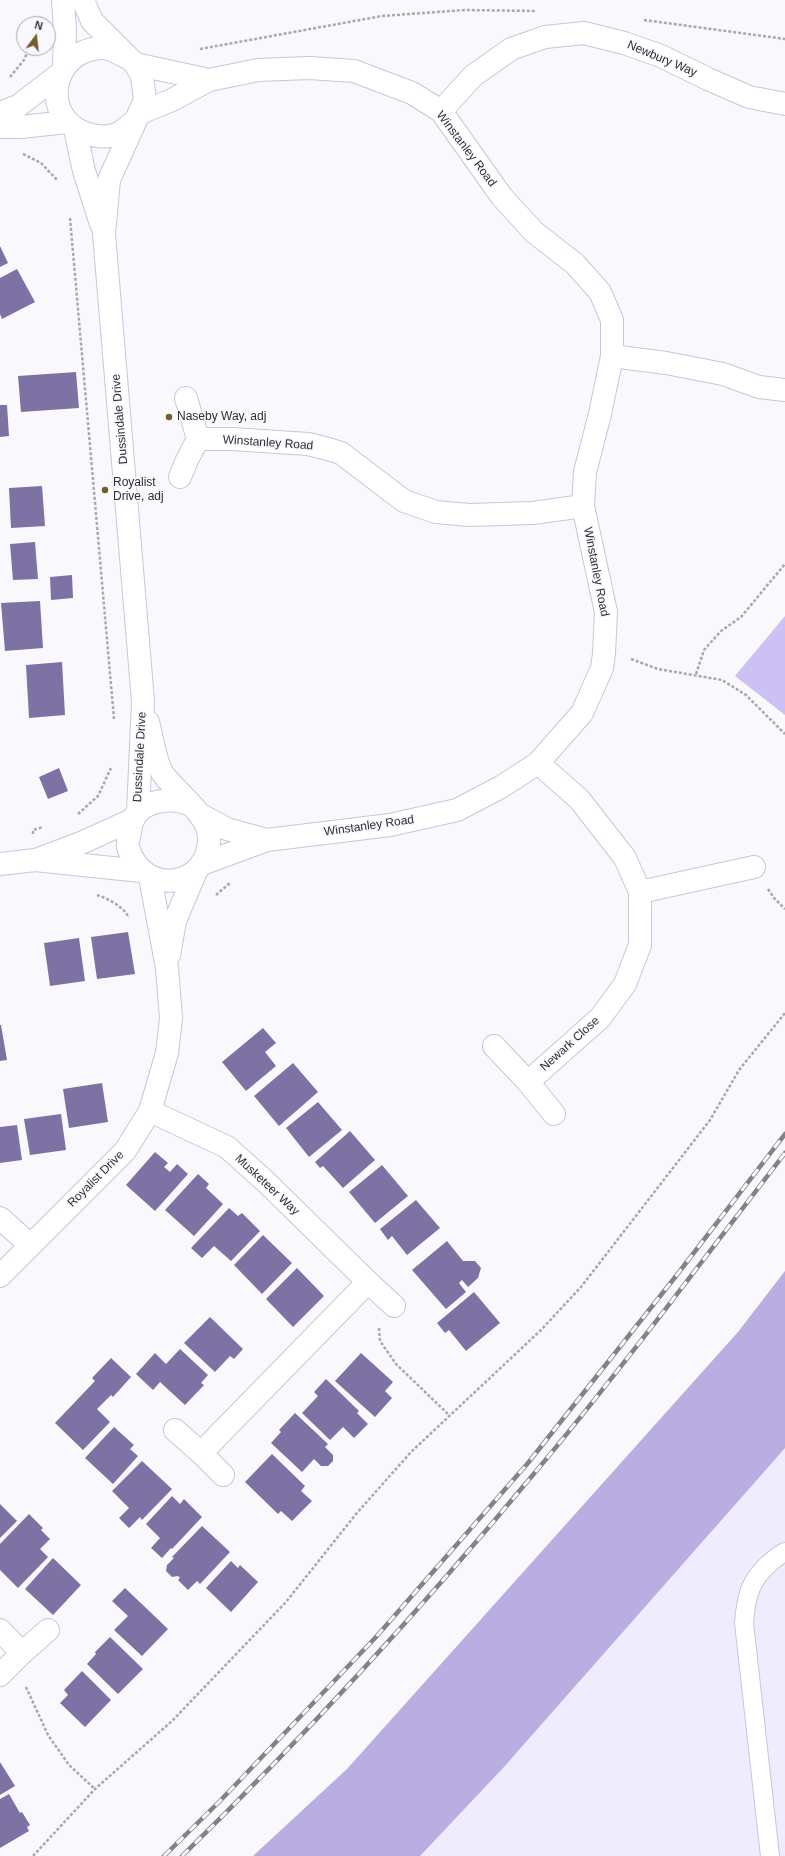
<!DOCTYPE html>
<style>
body{margin:0}
#map{position:relative;width:785px;height:1856px;overflow:hidden;background:#f9f8fd;font-family:Helvetica,sans-serif}
canvas{display:block}
.north{position:absolute;left:16px;top:16px;width:40px;height:40px;box-sizing:border-box;background:#f9f8fd;border:1px solid #a8a7ad;border-radius:50%;rotate:15deg;font-size:11px;font-weight:700;line-height:16px;text-align:center;color:#2f2e36}
.north::after{content:'';display:block;margin:auto;width:14px;height:18px;background:#745d2d;clip-path:polygon(50% 0,100% 100%,50% 72%,0 100%)}
</style>
<div id="map">
<canvas width="785" height="1856"></canvas>
<div class="north">N</div>
</div>
<script>
const g = document.querySelector('canvas').getContext('2d');
g.lineJoin = 'round';
function paint(path, color) {
  g.fillStyle = color;
  g.fill(path, 'evenodd');
}
function trace(path, color, width, dash) {
  g.strokeStyle = color;
  g.lineWidth = width;
  g.lineCap = dash ? 'butt' : 'round';
  g.setLineDash(dash || []);
  g.stroke(path);
}
function drawText(font, color, halo, rows, align = 'center') {
  g.font = font + ' Helvetica,sans-serif';
  g.lineWidth = 3;
  g.setLineDash([]);
  g.textBaseline = 'middle';
  g.strokeStyle = halo;
  g.fillStyle = color;
  for (const [text, x, y, turn = 0] of rows) {
    g.save();
    g.translate(x, y);
    g.rotate((+turn || 0) * Math.PI / 180);
    g.textAlign = isNaN(turn) ? turn : align;
    if (halo) g.strokeText(text, 0, 0);
    g.fillText(text, 0, 0);
    g.restore();
  }
}
const built = new Path2D(`
 M785 1271V1856H253L347 1769 738 1332Z`);
const green = new Path2D(`
 M785 616V715L735 676Z`);
const forest = new Path2D(`
 M785 1271V1448L503 1768 420 1856H253L347 1769 738 1332Z`);
const building = new Path2D(`
 M0 246 8 263 0 267Z
 M17 269 35 302 2 319 0 314V278Z
 M76 372 79 408 21 412 18 376Z
 M0 405H7L9 436 0 437Z
 M42 486 45 526 11 528 9 488Z
 M35 542 38 579 13 580 10 544Z
 M72 575 73 598 51 600 50 577Z
 M40 601 43 648 5 651 1 603Z
 M62 662 65 715 29 718 26 665Z
 M59 768 68 791 48 799 39 777Z
 M128 932 135 974 97 979 91 937Z
 M79 938 85 981 50 986 44 943Z
 M0 1025H1L7 1060 0 1061Z
 M263 1028 276 1043 265 1052 276 1066 246 1091 222 1062Z
 M293 1063 318 1092 279 1126 254 1096Z
 M102 1083 108 1122 69 1128 63 1089Z
 M318 1102 342 1130 309 1157 286 1128Z
 M61 1114 66 1150 30 1155 24 1119Z
 M17 1125 22 1160 0 1163V1127Z
 M350 1131 375 1160 343 1188 323 1166 320 1168 315 1162Z
 M155 1152 168 1163 164 1167 170 1172 177 1164 188 1174 155 1211 126 1185Z
 M382 1165 408 1196 375 1223 349 1192Z
 M198 1174 209 1184 206 1188 223 1204 194 1236 165 1210Z
 M416 1200 440 1228 407 1255 392 1236 388 1240 380 1229Z
 M229 1208 238 1216 242 1213 260 1231 231 1261 214 1246 202 1258 191 1248Z
 M263 1235 292 1263 262 1294 234 1265Z
 M447 1241 463 1261H475L481 1268 478 1278 468 1287 462 1280 459 1283 466 1292 446 1309 412 1270Z
 M297 1268 324 1296 293 1327 266 1299Z
 M474 1292 500 1323 466 1351 449 1330 445 1333 437 1323Z
 M210 1317 243 1349 234 1359 230 1356 215 1372 184 1343Z
 M180 1349 208 1375 201 1383 204 1385 185 1405 160 1382 153 1390 136 1374 155 1353 166 1364Z
 M361 1353 393 1382 385 1391 392 1398 375 1417 335 1381Z
 M111 1358 131 1377 113 1397 111 1395 97 1409 110 1422 83 1450 55 1423 95 1381 92 1378Z
 M326 1379 359 1411 357 1413 368 1424 354 1438 343 1427 330 1440 302 1413 318 1396 314 1392Z
 M295 1413 328 1444 325 1447 333 1455V1461L328 1466H321L314 1459 302 1472 271 1443 281 1432 279 1430Z
 M114 1427 134 1445 130 1449 138 1456 113 1484 85 1458Z
 M272 1454 305 1486 301 1491 312 1501 292 1521 281 1511 278 1514 245 1482Z
 M142 1461 172 1489 142 1520 140 1517 129 1528 119 1518 129 1508 112 1491Z
 M172 1496 180 1504 184 1499 202 1517 172 1549 171 1548 162 1558 151 1548 160 1538 146 1524Z
 M0 1504 17 1521 0 1538Z
 M29 1514 43 1528 41 1530 50 1539 40 1549 48 1557 18 1588 0 1570V1544Z
 M202 1526 230 1552 200 1584 197 1581 188 1590 178 1580 180 1578 178 1576 172 1577 166 1571 167 1565 174 1558 172 1557Z
 M53 1558 81 1585 53 1615 25 1589Z
 M231 1561 238 1568 240 1565 258 1582 231 1612 206 1588Z
 M125 1588 168 1629 142 1656 114 1630 128 1616 112 1601Z
 M110 1637 143 1669 118 1694 87 1664 96 1654 95 1652Z
 M82 1671 111 1700 85 1727 60 1703 68 1695 64 1690Z
 M0 1762 15 1786 0 1795Z
 M9 1794 20 1813 22 1812 30 1825 27 1827 29 1831 0 1848V1799Z`);
const path = new Path2D(`
 M644 20 785 39
 M200 49 382 16 465 10 536 11
 M10 77 24 60 29 48
 M23 154 41 163 58 181
 M70 218 114 719
 M631 659 658 669 722 680 746 695 785 734
 M696 674 704 650 721 631 741 617 785 564
 M78 814 98 796 111 768
 M33 834V830L43 827
 M768 889 774 898 785 909
 M97 895C109 899 124 907 129 918
 M216 895 230 883
 M379 1328 380 1341 396 1364 449 1415
 M26 1687 48 1735 69 1765 95 1789
 M33 1856 95 1789 172 1721 286 1602 356 1514 411 1452 541 1330 581 1287 710 1120 739 1070 785 1013`);
const lane = new Path2D(`
 M770 1856 744 1623C746 1596 750 1579 772 1561 776 1558 780 1554 785 1552`);
const street = new Path2D(`
 M63 0 65 30 64 66
 M83 0 92 21 135 64 142 76 145 100 109 180 104 234 143 701 138 812
 M126 57C119 54 110 48 103 48 53 48 38 115 85 133 96 137 106 138 117 134 123 131 130 125 135 121
 M135 64 209 80
 M441 111 473 76 511 49 545 37 584 33 624 43 661 56 708 79 749 97 785 104
 M0 113 18 106 61 73
 M140 113 172 100 209 80 258 70 309 68 354 71 412 93 441 111 502 197 534 232 575 264 600 292 612 320V356L600 414 585 472 583 506 606 612 604 654 602 668 582 713 538 763 501 787 457 810 390 825 267 840 202 864
 M0 127H21L67 122
 M75 129 84 171 101 224
 M612 356 666 363 723 374 759 387 785 390
 M186 398 198 439H232L308 444 328 449 341 453 404 501 436 512 469 515 533 513 583 506
 M180 477 187 460 198 439
 M148 722C151 734 157 766 163 774 175 791 209 815 209 837 210 888 143 898 128 847 127 843 129 837 130 832 131 828 131 824 133 820 142 799 173 797 191 805
 M201 815 227 829 267 840
 M41 858 81 843 132 820
 M0 864 35 860 141 871
 M640 892 754 867
 M169 955 175 921 196 871
 M494 1046 528 1082 600 1018 625 984 640 945V892L625 858 579 799 538 763
 M528 1082 554 1114
 M150 1111 227 1147 265 1181 368 1282 394 1306
 M0 1218 30 1245
 M0 1276 125 1151 150 1111 167 1053 171 1018 167 968 150 877
 M175 1430 201 1453
 M223 1475 201 1453 368 1282
 M0 1630 22 1653 48 1630
 M0 1675 22 1653`);
const rail = new Path2D(`
 M164 1856 220 1801 376 1637 528 1463 676 1276 785 1134
 M182 1856C305 1736 422 1608 532 1476 620 1371 702 1261 785 1153`);
const markers = [
 [169,417,4,"#745d2d"],
 [105,490,4,"#745d2d"]
];
const streetNames = [
 ["Newbury Way",662,59,23],
 ["Winstanley Road",466,149,53],
 ["Dussindale Drive",120,419,-95],
 ["Winstanley Road",268,443,4],
 ["Winstanley Road",596,572,79],
 ["Dussindale Drive",140,757,-87],
 ["Winstanley Road",369,826,-8],
 ["Newark Close",570,1044,-42],
 ["Royalist Drive",96,1179,-45],
 ["Musketeer Way",267,1185,43]
];
const poiNames = [
 ["Naseby Way, adj",177,417],
 ["Royalist",113,483],
 ["Drive, adj",113,497]
];
paint(built, '#efecfe');
paint(green, '#ccc0f5');
paint(forest, '#b9ade2');
paint(building, '#7d72a3');
trace(lane, '#c9c5db', 20);
trace(street, '#c9c5db', 24);
trace(path, '#a9a8ae', 2.5, [3, 2]);
trace(lane, '#fff', 18);
trace(street, '#fff', 22);
trace(rail, '#838289', 4.5);
trace(rail, '#f9f8fd', 3, [9]);
for (const [x, y, r, color] of markers) {
  const dot = new Path2D();
  dot.arc(x, y, r, 0, 2 * Math.PI);
  g.fillStyle = color;
  g.fill(dot);
  trace(dot, '#f9f8fd', 1.5);
}
drawText('12px', '#2f2e36', '#f9f8fd', streetNames);
drawText('12px', '#2f2e36', '#f9f8fd', poiNames, 'left');
</script>
